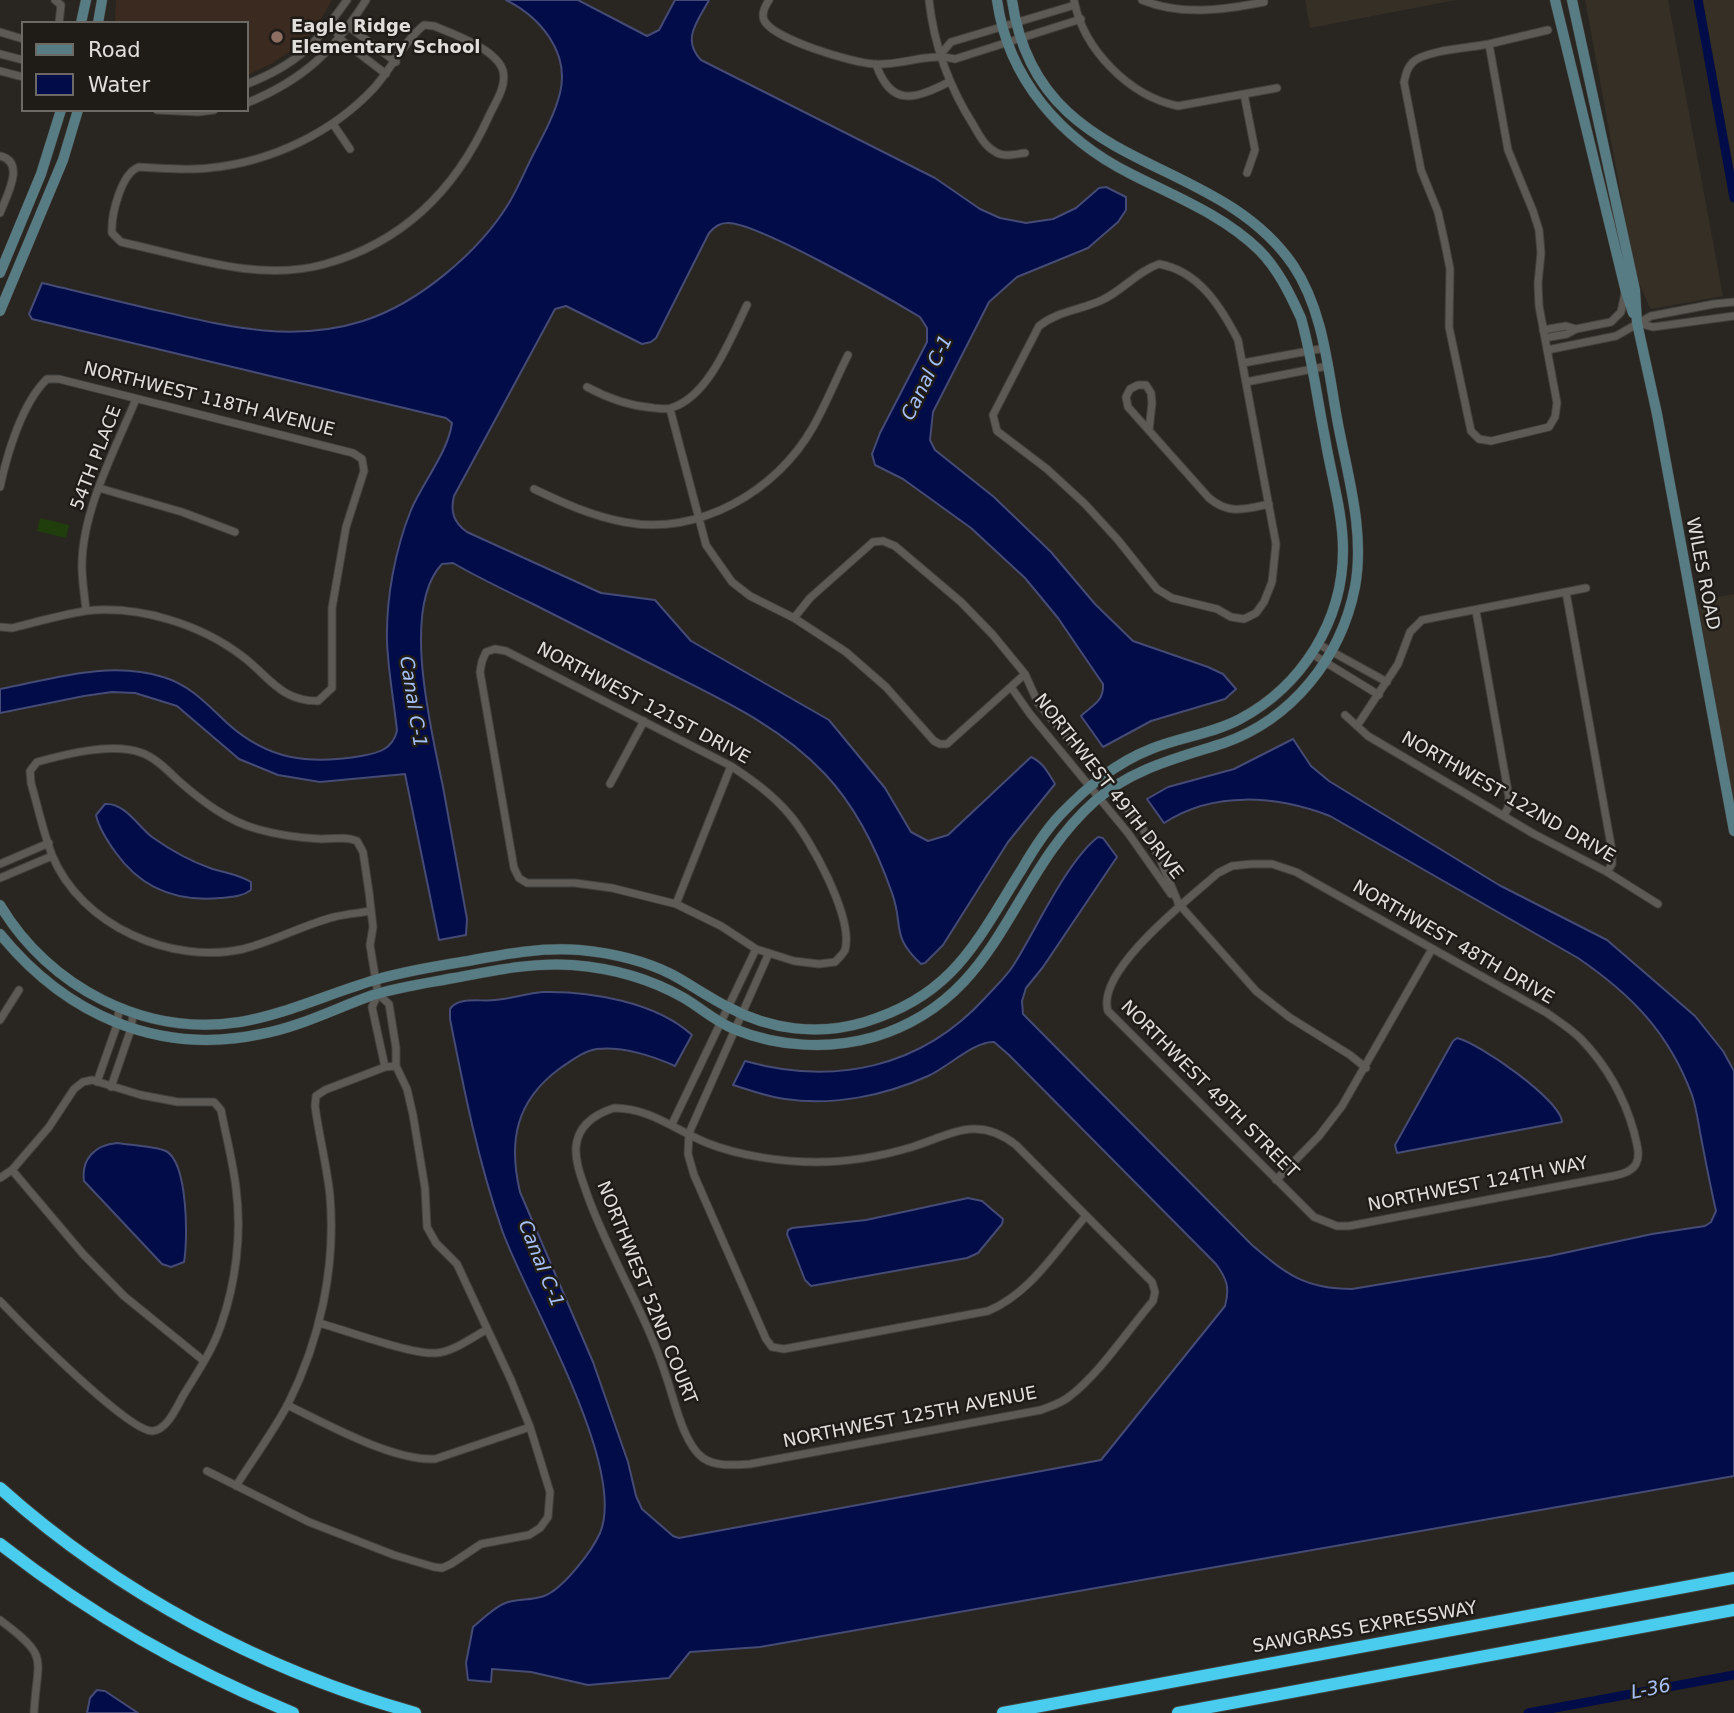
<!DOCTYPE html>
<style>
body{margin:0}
#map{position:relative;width:1734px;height:1713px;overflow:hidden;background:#292622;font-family:"DejaVu Sans",sans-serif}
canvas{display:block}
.legend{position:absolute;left:21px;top:21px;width:228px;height:91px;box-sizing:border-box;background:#1f1c18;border:2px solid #6d6a66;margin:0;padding:9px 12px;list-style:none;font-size:21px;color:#e1dfdc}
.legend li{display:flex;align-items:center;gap:14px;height:35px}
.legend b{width:35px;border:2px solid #6d6a66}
</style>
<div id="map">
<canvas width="1734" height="1713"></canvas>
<ul class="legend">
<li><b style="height:9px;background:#577c84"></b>Road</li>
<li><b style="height:19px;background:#020c48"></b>Water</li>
</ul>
</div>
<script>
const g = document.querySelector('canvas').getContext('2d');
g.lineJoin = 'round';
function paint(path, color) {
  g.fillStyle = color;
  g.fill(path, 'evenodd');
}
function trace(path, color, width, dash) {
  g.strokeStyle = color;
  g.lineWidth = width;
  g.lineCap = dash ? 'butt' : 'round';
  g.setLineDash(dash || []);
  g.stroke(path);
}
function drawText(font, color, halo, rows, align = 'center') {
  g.font = font + ' "DejaVu Sans",sans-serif';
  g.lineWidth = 5;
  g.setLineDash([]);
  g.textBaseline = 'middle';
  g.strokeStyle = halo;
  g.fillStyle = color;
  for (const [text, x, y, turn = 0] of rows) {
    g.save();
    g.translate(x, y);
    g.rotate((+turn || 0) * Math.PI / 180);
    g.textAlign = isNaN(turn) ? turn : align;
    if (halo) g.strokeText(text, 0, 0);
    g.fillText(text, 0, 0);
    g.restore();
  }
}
const built = new Path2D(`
 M1305 0H1456L1310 28Z
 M1585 0H1668L1723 296 1651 309 1649 306 1636 276Z
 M1703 0H1734V172L1722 105Z
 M1734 594V805L1698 607 1702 600Z`);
const education = new Path2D(`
 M116 0H332L314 31 301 44 271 64 247 75V23H115Z`);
const green = new Path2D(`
 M40 518 69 525 66 538 37 531Z`);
const water = new Path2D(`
 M506 0H578L647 36 659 30 675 0H709C698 21 681 39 701 60L935 178 980 209 1000 218 1026 223 1053 219 1076 208 1099 188 1106 187 1126 197V210L1118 222 1088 248 1017 277 989 302 933 412 930 440 935 450 994 497 1051 552 1095 604 1133 641 1208 667 1223 674 1236 689 1225 699 1151 721 1103 747 1081 716C1092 705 1104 702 1103 684L1058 618 1025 578 971 528 903 479 875 465 872 454 880 433 927 342V328L920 317C890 299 755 221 727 223 719 223 714 227 709 233L656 338 651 342 642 344 566 306 555 309 454 496C450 512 454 523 467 532L601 593 655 600 691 641 829 720 885 788 911 832 928 841 948 835 1031 757C1043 762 1049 774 1055 784L1008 842 943 945 925 963 921 964C890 935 904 926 892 893 877 850 856 807 825 774 783 729 729 703 675 676 628 652 580 628 533 604 506 591 479 578 453 563L442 564C400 608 432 732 443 787 451 831 459 875 467 919L466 935 439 940 405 774 320 782 278 775 239 759 177 706 135 693 112 692 84 696 0 713V689C52 679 110 660 163 677 190 685 207 704 227 723 268 760 309 765 361 756 378 753 392 750 397 731 394 701 388 671 387 641 386 598 395 550 411 510 423 482 448 452 452 423L446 418 32 319 29 314 42 283C81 292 120 302 160 311 229 327 293 343 363 321 419 303 479 252 509 203 519 186 526 168 535 151 545 132 555 113 560 93 570 52 540 17 506 0Z
 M1293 739 1311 766 1329 781 1499 885 1607 940 1695 1016 1723 1051 1734 1071V1476L760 1647 690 1652 669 1678 588 1685 531 1672 492 1669 491 1682 468 1680 466 1663 473 1627C482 1620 492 1609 503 1604 515 1598 531 1601 544 1596 563 1589 592 1551 600 1533 628 1466 526 1298 502 1230 478 1161 464 1090 450 1019V1009C458 996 481 1002 495 1000 511 999 527 993 543 992 590 991 656 1002 692 1035L675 1066C653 1056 622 1046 597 1049 583 1051 571 1061 559 1069 516 1101 508 1141 520 1192L593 1362 628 1462 636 1496 642 1509 673 1536 679 1538 1101 1460 1225 1306C1230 1288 1227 1279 1216 1264L1009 1055 994 1042C974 1041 947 1068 928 1076 884 1096 833 1106 785 1099 768 1097 750 1090 733 1085L745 1061C834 1086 921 1068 985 998 994 988 1005 978 1013 966 1036 930 1066 862 1098 837L1103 838 1117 857 1043 967 1026 988 1022 1001 1023 1014 1252 1245C1286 1274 1305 1289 1352 1289L1550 1256 1652 1234 1705 1226 1711 1222 1716 1211C1710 1185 1705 1158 1700 1132 1698 1120 1696 1107 1692 1095 1669 1033 1632 995 1578 958L1330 816C1277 796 1214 790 1164 823L1147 799 1168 787 1234 769Z
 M105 804C124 802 138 826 152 837 169 849 190 861 210 868 224 873 238 874 251 882V890C242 897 231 897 220 898 177 902 141 888 116 853 108 842 99 829 96 815Z
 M1457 1038C1479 1043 1561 1100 1562 1122L1397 1153 1395 1145 1453 1041Z
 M117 1143C129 1145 155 1146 166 1151 188 1163 188 1240 184 1262L171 1267 162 1264 84 1181C81 1159 95 1145 117 1143Z
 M968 1198 982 1201 1003 1219 1002 1224 978 1253 967 1258 811 1286 805 1280 787 1234 788 1230 792 1228 866 1220Z
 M97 1690 105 1691 138 1713H87L90 1698Z`);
const canal = new Path2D(`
 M1698 0 1734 198
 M1528 1713 1734 1675`);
const street = new Path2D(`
 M55 0 61 5 59 23
 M769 0C765 6 761 13 764 20 772 39 853 63 874 64 902 66 928 52 955 59L1081 19
 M929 0C934 46 949 87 974 126 979 135 985 146 994 151 1003 158 1015 154 1025 153
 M1074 0C1083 49 1129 96 1178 106L1277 88
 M1142 0C1181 16 1223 10 1264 2
 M332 22 349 27 396 62
 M332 22 340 39 386 74
 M424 25 434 26C453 34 497 49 503 71 507 86 495 103 489 116 456 189 404 242 325 264 259 283 186 256 121 242L112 233C111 215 121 173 139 167 162 168 186 171 209 168 271 162 332 133 374 88 391 69 406 39 424 25Z
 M0 32 23 39
 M1489 44C1470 48 1426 50 1413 62 1407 68 1406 74 1404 82L1421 170 1438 212 1445 244 1450 269 1449 327 1471 431 1479 439 1491 441 1549 427 1555 417 1557 403 1539 306 1538 283 1541 253 1539 230 1533 211 1508 150 1489 44 1548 30
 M0 54 23 60
 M940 55 951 42 1075 5
 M876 64C891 108 915 99 949 82
 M0 71 23 77
 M247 84C298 64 316 44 347 0
 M1244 94 1255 150 1247 173
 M247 103C303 80 334 51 366 0
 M157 110 198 112 214 110
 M333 124 350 149
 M0 156C26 162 7 195 0 213
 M1159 264C1199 271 1221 307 1238 340L1276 544 1272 582 1264 602 1256 613 1244 619 1231 617 1217 609 1172 598 1157 589 1118 540 1085 504 1047 469 997 431 993 415 1039 326C1058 311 1081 310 1102 300 1122 291 1138 271 1159 264Z
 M1638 323 1653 327 1734 316
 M1543 330 1566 326 1576 329
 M1545 338 1567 334 1576 329 1611 322 1621 312 1625 293
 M1547 350 1616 336 1651 316 1714 304 1734 302
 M1243 363 1325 348
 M1246 382 1328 366
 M587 387C609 399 629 406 654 408 659 408 666 410 671 408 709 397 731 337 747 305
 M670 409 706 545 732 582 750 596 794 618 846 652 886 687 934 741 940 744H947L1025 674
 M1149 430 1152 403 1151 393 1146 385H1138L1130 389 1126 397 1128 407 1209 498C1229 515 1245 509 1269 504
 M0 487C7 454 22 403 47 379H59L353 453 362 459 364 471 346 527 332 608V688L318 701C280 701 269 676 242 656 200 624 139 605 85 611 61 615 36 622 12 628L0 627
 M99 488 182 512 235 532
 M534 489C563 503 592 516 624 522 698 537 777 491 813 427 826 404 836 379 848 355
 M1566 592 1612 851V864L1607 872
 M86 611C85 597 82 582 82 568 81 512 115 450 136 399
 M1476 611 1509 797 1508 808 1504 815
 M794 618 810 598 873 542 883 541 895 546 961 602 993 635 1025 674 1038 703 1140 824 1160 859 1180 907
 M1318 644 1387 682
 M495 649 506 651 731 766C752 780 772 794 789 814 810 838 854 918 845 950 843 954 838 959 835 962L819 964 794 961 756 949 721 926 676 904 612 888 575 883H527L519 878 514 868 480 672 482 661 486 652Z
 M1312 654 1379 695
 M1011 687 1030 714 1128 833 1171 894
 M1345 715 1368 736 1534 834 1607 872 1658 904
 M1357 726 1398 664 1410 632 1422 620 1586 588
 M610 784 644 721
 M0 864 49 843
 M1251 864H1272L1296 872 1547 1013C1558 1021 1571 1029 1581 1039 1607 1066 1624 1096 1634 1132 1636 1142 1641 1154 1636 1164 1631 1172 1622 1174 1613 1176L1349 1226H1337L1314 1217 1108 1011C1095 971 1190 898 1218 873L1232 866Z
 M0 878 52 856
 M1178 903 1256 991 1289 1017 1350 1055 1366 1068
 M676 904 731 766
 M371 911C359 913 346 914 334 917 303 925 275 941 243 949 172 965 81 926 52 855 43 832 38 807 31 783L30 771 37 762C66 754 112 742 142 753 156 758 169 772 180 782 203 802 228 821 257 829 278 835 299 838 321 839 334 839 345 836 357 841L363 852 369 892 373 927 370 945 378 994 372 1007 385 1067
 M769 953 689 1133 688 1154 694 1175 766 1339 772 1347 784 1349 988 1311C1031 1293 1056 1250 1086 1216
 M0 1020 19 990
 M97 1082 117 1025 119 1009
 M111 1087 131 1029 133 1014
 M614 1108C650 1108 675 1130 707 1143 740 1156 782 1162 817 1162 848 1162 882 1156 912 1147 952 1134 978 1115 1016 1145L1152 1282 1155 1292 1153 1301C1128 1330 1100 1373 1070 1396 1062 1403 1051 1406 1041 1410L750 1464C735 1465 716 1467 703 1458 683 1444 674 1398 666 1376 646 1313 609 1256 587 1194 582 1179 575 1163 576 1147 578 1125 595 1114 614 1108Z
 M672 1124 756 949
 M12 1170 83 1254 124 1296 204 1361
 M0 1178 12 1170 49 1127 74 1089 83 1082 92 1080 141 1095 178 1102H214L221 1110C226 1136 233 1162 236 1188 242 1233 236 1283 221 1325 213 1349 199 1370 186 1391 178 1403 169 1429 153 1431 129 1433 20 1322 0 1301
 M1276 1180 1319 1136 1342 1106 1432 949
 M319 1323C345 1330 412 1355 436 1353 453 1352 471 1338 486 1330
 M287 1405C327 1424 392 1461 435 1459L530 1427
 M207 1471 309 1522 394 1555 434 1567 442 1568 451 1564 481 1544 529 1535 540 1528 548 1517 550 1492 530 1427 511 1380 457 1264 436 1243 427 1227 425 1188 413 1115 407 1089 396 1066V1048L389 1004 378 994
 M236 1486C253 1459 273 1432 288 1404 320 1340 336 1268 330 1196 327 1166 319 1136 315 1106L316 1096 325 1090 385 1067 396 1066
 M0 1620C51 1658 37 1656 34 1713`);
const secondary = new Path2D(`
 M1555 0 1626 292 1633 313
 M1572 0 1635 290 1637 323 1657 414 1734 831
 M81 23 86 0
 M98 23 102 0
 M0 273 41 174 61 110
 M0 311 63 160 78 110
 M0 905C49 987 144 1037 240 1022 287 1014 330 993 375 980 405 971 437 966 468 961 505 954 542 947 580 950 611 953 643 960 671 974 690 984 708 997 728 1007 770 1030 819 1036 865 1022 954 995 976 942 1022 869 1033 850 1045 831 1060 815 1086 788 1115 763 1151 749 1180 737 1212 734 1240 719 1302 686 1343 621 1343 550 1343 513 1331 475 1325 438 1317 398 1312 357 1301 318 1290 294 1278 269 1259 250 1223 215 1176 197 1131 174 1061 139 1008 79 997 0
 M0 934C65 1014 157 1056 261 1034 300 1027 336 1008 373 995 399 987 427 983 454 978 492 971 533 962 572 965 612 968 649 978 684 998 701 1008 716 1022 734 1029 778 1047 828 1050 874 1037 1003 998 1007 879 1095 801 1133 768 1178 758 1224 743 1292 719 1341 658 1355 587 1365 532 1348 477 1338 424 1328 371 1324 311 1293 265 1213 149 1037 176 1012 0`);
const highway = new Path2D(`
 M0 1488C117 1593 264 1671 415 1713
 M0 1544C92 1616 186 1669 293 1713
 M1003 1713 1734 1578
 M1178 1713 1734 1610`);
const markers = [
 [277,37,7,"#8d6e63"]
];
const poiNames = [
 ["Eagle Ridge",291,27],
 ["Elementary School",291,48]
];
const streetNames = [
 ["NORTHWEST 118TH AVENUE",209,400,14],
 ["54TH PLACE",97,458,-69],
 ["WILES ROAD",1702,574,79],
 ["NORTHWEST 121ST DRIVE",643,704,28],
 ["NORTHWEST 49TH DRIVE",1108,787,52],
 ["NORTHWEST 122ND DRIVE",1508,798,30],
 ["NORTHWEST 48TH DRIVE",1453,943,30],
 ["NORTHWEST 49TH STREET",1209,1090,45],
 ["NORTHWEST 124TH WAY",1478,1185,-11],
 ["NORTHWEST 52ND COURT",646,1293,68],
 ["NORTHWEST 125TH AVENUE",910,1418,-11],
 ["SAWGRASS EXPRESSWAY",1365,1628,-10]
];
const waterNames = [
 ["Canal C-1",928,378,-64],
 ["Canal C-1",412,702,81],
 ["Canal C-1",540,1264,68],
 ["L-36",1651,1690,-11]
];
paint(built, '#352f26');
paint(education, '#3a2a1f');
paint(green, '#203d0c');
paint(water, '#020c48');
trace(water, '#454b74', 2);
trace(canal, '#020c48', 9);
trace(street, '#43413d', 9);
trace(secondary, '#43413d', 11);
trace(highway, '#43413d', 14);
trace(street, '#5d5a56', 7);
trace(secondary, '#577c84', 10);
trace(highway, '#49ccee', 12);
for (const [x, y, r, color] of markers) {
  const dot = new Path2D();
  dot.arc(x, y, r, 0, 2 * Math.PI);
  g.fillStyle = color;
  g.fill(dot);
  trace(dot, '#1f1c18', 2.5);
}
drawText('bold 18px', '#e1dfdc', '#1f1c18', poiNames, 'left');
drawText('18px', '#e1dfdc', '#1f1c18', streetNames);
drawText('italic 19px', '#a6c0f8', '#1f1c18', waterNames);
</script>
